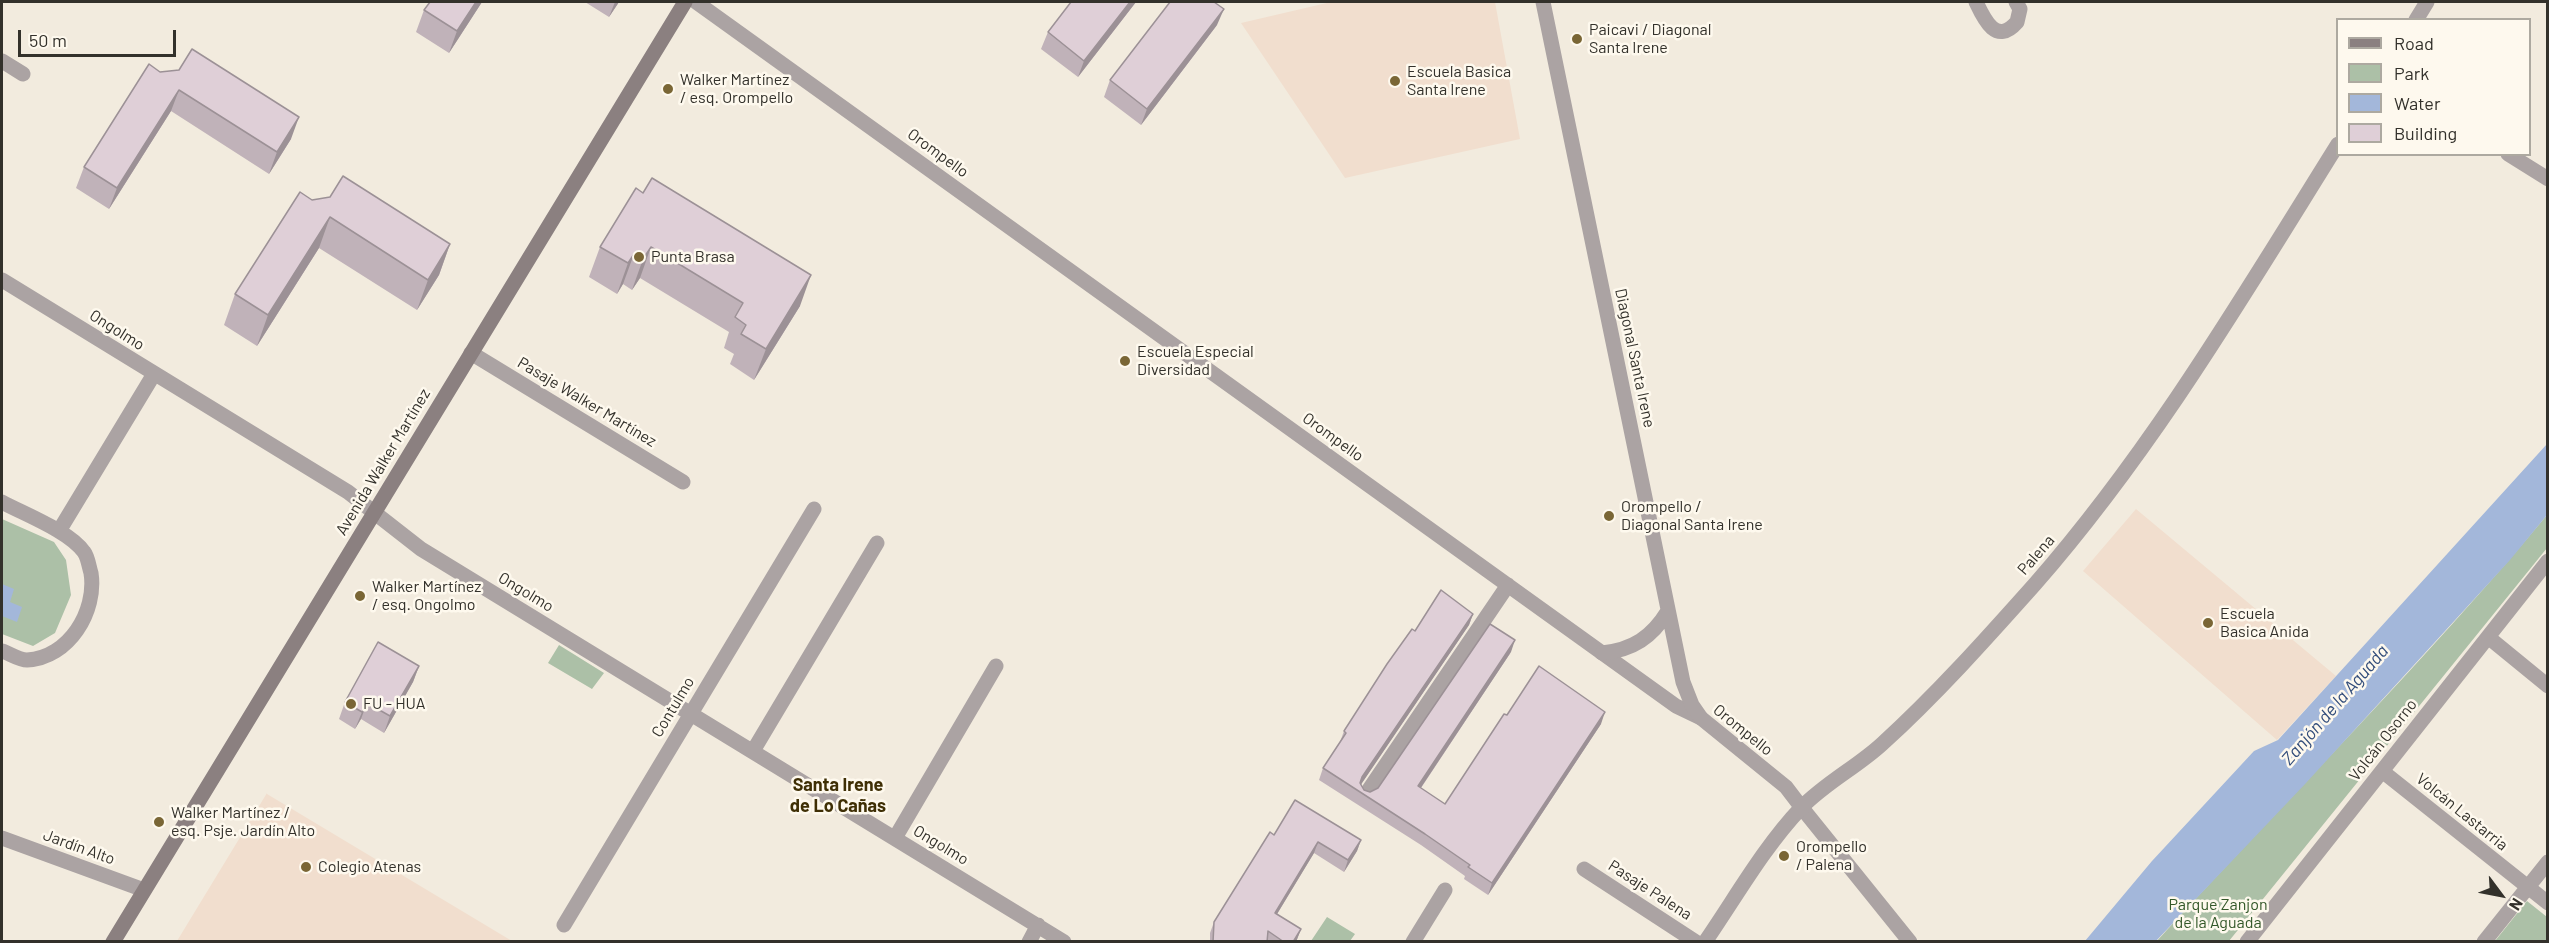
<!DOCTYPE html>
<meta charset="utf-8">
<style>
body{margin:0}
#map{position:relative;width:2549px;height:943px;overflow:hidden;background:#f2ebde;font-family:Barlow,sans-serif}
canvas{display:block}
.frame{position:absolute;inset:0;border:3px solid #33312b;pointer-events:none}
.legend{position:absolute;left:2336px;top:18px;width:195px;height:138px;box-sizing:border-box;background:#fef9ee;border:2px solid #ada9a0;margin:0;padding:8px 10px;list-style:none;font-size:18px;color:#33312b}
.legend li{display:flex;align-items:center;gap:12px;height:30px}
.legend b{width:30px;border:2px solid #ada9a0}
.north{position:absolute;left:2471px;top:865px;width:60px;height:60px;-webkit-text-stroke:4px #fef9ee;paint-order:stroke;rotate:122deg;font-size:16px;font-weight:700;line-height:24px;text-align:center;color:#33312b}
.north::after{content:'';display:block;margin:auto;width:21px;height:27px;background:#33312b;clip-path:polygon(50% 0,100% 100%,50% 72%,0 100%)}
.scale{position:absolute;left:18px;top:30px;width:158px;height:27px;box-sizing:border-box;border:3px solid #33312b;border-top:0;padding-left:8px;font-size:18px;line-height:21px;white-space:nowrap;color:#33312b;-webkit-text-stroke:4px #fef9ee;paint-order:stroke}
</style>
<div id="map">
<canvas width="2549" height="943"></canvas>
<div class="frame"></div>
<ul class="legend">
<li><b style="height:8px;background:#8b8080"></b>Road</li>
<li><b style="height:16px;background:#acc0a7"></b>Park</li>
<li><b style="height:16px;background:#a3b7da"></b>Water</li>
<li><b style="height:16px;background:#dfcfd7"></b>Building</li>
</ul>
<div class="north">N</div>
<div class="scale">50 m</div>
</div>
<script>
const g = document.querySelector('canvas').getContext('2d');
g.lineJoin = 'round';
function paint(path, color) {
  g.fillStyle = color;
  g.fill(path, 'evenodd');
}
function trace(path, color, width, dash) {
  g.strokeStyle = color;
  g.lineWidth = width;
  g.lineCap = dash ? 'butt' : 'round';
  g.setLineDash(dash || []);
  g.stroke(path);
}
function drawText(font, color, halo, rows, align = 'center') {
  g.font = font + ' Barlow,sans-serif';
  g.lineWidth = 5;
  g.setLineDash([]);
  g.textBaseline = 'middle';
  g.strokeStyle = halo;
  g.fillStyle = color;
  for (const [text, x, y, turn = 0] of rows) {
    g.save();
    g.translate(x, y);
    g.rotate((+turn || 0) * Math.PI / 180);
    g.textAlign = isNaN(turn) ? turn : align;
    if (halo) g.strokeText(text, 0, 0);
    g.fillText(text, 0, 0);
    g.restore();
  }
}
const education = new Path2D(`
 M1331 2H1495L1520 139 1345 178 1241 23Z
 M2136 509 2336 676 2277 740 2083 571Z
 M267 793V794L512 941H177Z`);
const green = new Path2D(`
 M2547 515V548L2229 941 2156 942C2286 799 2424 663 2547 515Z
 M2 519 54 542 66 560 71 595 55 633 33 646 2 634Z
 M559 645 604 673 592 689 548 663Z
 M2527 901 2547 917V941H2495Z
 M1327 917 1355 934 1350 941H1311Z`);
const water = new Path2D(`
 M2547 444V515L2510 560 2306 783 2156 941H2085L2152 861 2254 751 2278 740Z
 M2 584 14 589 10 602 22 607 17 622 2 616Z`);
const minor = new Path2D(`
 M696 2 1676 706 1701 718
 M1976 2C1984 19 1996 46 2017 22L2020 9 2016 2
 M2 61 23 74
 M2508 154 2548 179
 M2 280 348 492 421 549 1064 942
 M471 353 683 482
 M2 502C24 514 69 531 84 552 88 557 89 567 91 573 97 611 69 658 27 660 19 660 9 653 2 651
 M59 531 154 374
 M2488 637 2548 686
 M753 751 877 543
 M2382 771 2548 903
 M1366 794 1508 585
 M1802 808 1910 942
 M895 838 996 666
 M1584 869 1696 942
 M564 925 814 509
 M1029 942 1038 925
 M1413 942 1445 890
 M2247 942 2548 561
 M2484 942 2548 862`);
const tertiary = new Path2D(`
 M1543 2 1683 682 1692 705 1701 718 1786 787 1802 808
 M2416 20 2427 2
 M1602 653C1633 650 1652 637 1668 611
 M2 838 144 890
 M1705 942C1736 897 1764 847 1801 808 1825 783 1857 767 1882 744 1936 695 1986 639 2035 584 2153 449 2243 296 2338 144`);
const secondary = new Path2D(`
 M113 942 685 2`);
const wall = new Path2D(`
 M482 2 449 53 416 32 424 10Z
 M585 2H619L609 17Z
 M1136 2 1078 77 1041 49 1048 32Z
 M1217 25 1141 125 1104 97 1110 80Z
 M160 72 291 139 269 174 171 111 109 209 76 188 84 167Z
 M636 188 800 306 754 380 730 364 734 354 724 348 729 332 640 278 632 290 623 284 617 294 589 277 600 247Z
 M312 200 450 244 439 275 417 310 319 248 257 346 224 325 235 294Z
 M1473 614 1469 625 1361 784 1364 790 1370 792 1378 788 1511 652 1421 788 1445 804 1507 715 1601 724 1488 895 1464 879 1465 876 1421 845 1319 780 1323 768 1340 742 1344 731 1415 631Z
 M419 666 413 682 384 733 361 719 355 729 339 719 345 702Z
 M1274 835 1361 840 1357 851 1344 872 1314 853 1277 914 1301 929 1296 942H1210V933L1214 922Z`);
const shadedWall = new Path2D(`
 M476 2H482L449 53 457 31Z
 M615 2H619L609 17Z
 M1130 2H1136L1078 77 1084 61Z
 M1224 9 1217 25 1141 125 1147 109Z
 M179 90 171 111 109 209 117 188Z
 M299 117 291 139 269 174 277 152Z
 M330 217 319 248 257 346 268 315Z
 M450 244 439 275 417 310 428 280Z
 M651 247 640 278 632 290 643 259Z
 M634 254 623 284 617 294 628 263Z
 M811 275 800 306 754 380 766 349Z
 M1473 614 1469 625 1358 789 1362 777Z
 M1515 640 1511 652 1414 798 1418 786Z
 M419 666 413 682 384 733 390 716Z
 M367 703 361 719 355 729 362 712Z
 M1605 712 1601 724 1488 895 1492 883Z
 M1361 840 1357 851 1344 872 1348 860Z
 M1318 842 1314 853 1271 924 1275 913Z
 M1301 929 1296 942H1293Z`);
const building = new Path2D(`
 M430 2H476L457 31 424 10Z
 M1071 2H1130L1084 61 1048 32Z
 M1170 2H1214L1224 9 1147 109 1110 80Z
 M192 49 299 117 277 152 179 90 117 188 84 167 149 64 160 72 179 70Z
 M343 176 450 244 428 280 330 217 268 315 235 294 300 192 312 200 330 197Z
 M652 178 811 275 766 349 741 334 746 325 735 317 743 303 651 247 643 259 634 254 628 263 600 247 636 188 643 193Z
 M1441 590 1473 614 1362 777 1360 783 1364 790 1370 792 1378 788 1490 624 1515 640 1418 786 1445 804 1504 714 1507 715 1539 666 1605 712 1492 883 1468 867 1470 865 1425 834 1323 768 1346 733 1344 731 1387 664 1412 629 1415 631Z
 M378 642 419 666 390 716 367 703 362 712 345 702Z
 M1295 800 1361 840 1348 860 1318 842 1275 913 1301 929 1293 942H1284L1268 931 1267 942H1213L1214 922 1270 832 1274 835Z`);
const markers = [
 [1577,39,6,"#7a6635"],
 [1395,81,6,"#7a6635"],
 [668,89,6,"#7a6635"],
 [639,257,6,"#7a6635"],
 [1125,361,6,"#7a6635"],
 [1609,516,6,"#7a6635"],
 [360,596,6,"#7a6635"],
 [2208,623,6,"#7a6635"],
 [351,704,6,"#7a6635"],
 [159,822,6,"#7a6635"],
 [1784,856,6,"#7a6635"],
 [306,867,6,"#7a6635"]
];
const poiNames = [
 ["Paicavi / Diagonal",1589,30],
 ["Santa Irene",1589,48],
 ["Escuela Basica",1407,72],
 ["Santa Irene",1407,90],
 ["Walker Martínez",680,80],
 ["/ esq. Orompello",680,98],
 ["Punta Brasa",651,257],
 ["Escuela Especial",1137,352],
 ["Diversidad",1137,370],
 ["Orompello /",1621,507],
 ["Diagonal Santa Irene",1621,525],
 ["Walker Martínez",372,587],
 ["/ esq. Ongolmo",372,605],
 ["Escuela",2220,614],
 ["Basica Anida",2220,632],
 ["FU - HUA",363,704],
 ["Walker Martínez /",171,813],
 ["esq. Psje. Jardín Alto",171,831],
 ["Orompello",1796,847],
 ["/ Palena",1796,865],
 ["Colegio Atenas",318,867]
];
const streetNames = [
 ["Orompello",938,153,36],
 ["Ongolmo",117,330,32],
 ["Diagonal Santa Irene",1635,358,78],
 ["Pasaje Walker Martínez",587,402,31],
 ["Orompello",1333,437,36],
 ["Avenida Walker Martínez",383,462,-59],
 ["Palena",2036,555,-49],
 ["Ongolmo",526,592,31],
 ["Contulmo",673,707,-59],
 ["Orompello",1743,730,39],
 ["Volcán Osorno",2383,740,-52],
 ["Volcán Lastarria",2462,812,39],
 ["Ongolmo",941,845,31],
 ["Jardín Alto",79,847,20],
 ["Pasaje Palena",1650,890,33]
];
const parkNames = [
 ["Parque Zanjon",2218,905],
 ["de la Aguada",2218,923]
];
const waterNames = [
 ["Zanjón de la Aguada",2335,705,-49]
];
const neighbourhoodNames = [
 ["Santa Irene",838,785],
 ["de Lo Cañas",838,806]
];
paint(education, '#f1dece');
paint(green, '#acc0a7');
paint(water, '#a3b7da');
trace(minor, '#aba3a3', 15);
trace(tertiary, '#aba3a3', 15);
trace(secondary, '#8b8080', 15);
paint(wall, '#c0b2b9');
paint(shadedWall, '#9c9196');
paint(building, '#dfcfd7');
trace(building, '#9c9196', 1.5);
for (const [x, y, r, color] of markers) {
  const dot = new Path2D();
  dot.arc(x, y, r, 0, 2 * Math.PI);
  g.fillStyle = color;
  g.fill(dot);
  trace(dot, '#fef9ee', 2);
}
drawText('16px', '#33312b', '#fef9ee', poiNames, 'left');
drawText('16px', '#33312b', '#fef9ee', streetNames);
drawText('16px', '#335829', '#fef9ee', parkNames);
drawText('italic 18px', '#324d7b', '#fef9ee', waterNames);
drawText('bold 18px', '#3f2f05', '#fef9ee', neighbourhoodNames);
</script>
